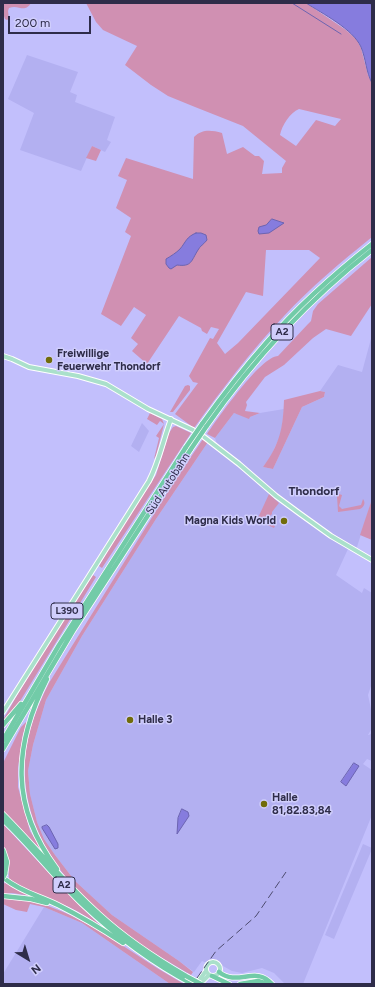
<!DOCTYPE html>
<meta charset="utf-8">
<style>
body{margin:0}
#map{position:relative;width:375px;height:987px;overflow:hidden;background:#c2bffc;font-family:Figtree,sans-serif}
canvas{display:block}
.frame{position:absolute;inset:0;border:4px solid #2e2c49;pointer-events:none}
.north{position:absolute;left:8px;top:939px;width:40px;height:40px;-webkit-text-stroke:3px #d0cefc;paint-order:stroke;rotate:142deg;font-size:11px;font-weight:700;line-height:16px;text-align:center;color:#2e2c49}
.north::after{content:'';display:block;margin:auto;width:14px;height:18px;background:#2e2c49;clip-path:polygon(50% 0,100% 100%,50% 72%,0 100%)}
.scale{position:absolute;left:8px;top:16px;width:83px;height:18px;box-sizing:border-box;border:2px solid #2e2c49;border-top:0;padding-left:5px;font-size:12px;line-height:14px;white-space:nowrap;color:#2e2c49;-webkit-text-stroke:3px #d0cefc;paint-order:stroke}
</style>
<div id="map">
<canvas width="375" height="987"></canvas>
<div class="frame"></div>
<div class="north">N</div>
<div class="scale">200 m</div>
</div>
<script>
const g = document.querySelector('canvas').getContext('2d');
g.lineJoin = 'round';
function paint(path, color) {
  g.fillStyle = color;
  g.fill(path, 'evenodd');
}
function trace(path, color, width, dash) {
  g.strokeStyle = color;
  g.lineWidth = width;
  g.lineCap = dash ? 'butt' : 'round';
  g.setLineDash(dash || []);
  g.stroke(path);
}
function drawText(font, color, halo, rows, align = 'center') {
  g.font = font + ' Figtree,sans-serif';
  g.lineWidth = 3;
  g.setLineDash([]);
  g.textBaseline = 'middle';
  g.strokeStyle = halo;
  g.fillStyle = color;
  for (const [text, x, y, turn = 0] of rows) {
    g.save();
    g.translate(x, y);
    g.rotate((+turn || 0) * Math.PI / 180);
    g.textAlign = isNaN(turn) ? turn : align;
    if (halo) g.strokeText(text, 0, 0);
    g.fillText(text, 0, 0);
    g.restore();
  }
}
const built = new Path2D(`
 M27 55 78 72 70 92 77 95 75 102 115 117 107 140 111 142 105 152 92 146 81 171 20 150 34 113 8 99Z
 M372 335V499L357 547 351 550 348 549 336 575 362 593 364 588 372 593V683L368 695 372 714V728L368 735H369L372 733V761L367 759 363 764 372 770V815L303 984H285L274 973 262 968 242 973 232 971 214 961 207 963 202 961 194 972 179 961 112 915 75 881 55 855 44 839 37 822 30 794 28 771 33 745 46 700 82 636 156 519 208 442 255 481 257 477 217 444 215 438 234 413 250 417 260 413 284 409 281 434 270 458 263 467 273 469 302 407 324 397 325 392 320 391 338 365 362 372Z
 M142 423 149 431 139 452 131 446Z
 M363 844 372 848V849L334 939 325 935Z
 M44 907 82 923 170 984H3V974Z`);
const green = new Path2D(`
 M3 3H31C24 14 19 4 9 8L8 11 9 19 7 20 5 19 3 13Z
 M86 3H306L346 30 357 40 361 48 368 75 372 83V237C341 262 311 287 284 316 251 351 222 389 194 428L175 414 198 383 193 382 189 376 210 338 213 339 219 329 211 327 207 334 202 331 201 328 179 316 147 364 132 351 138 344 131 338 146 315 134 307 121 326 101 314 131 236 125 232 131 218 116 208 127 180 118 176 126 158 193 179 194 137C202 129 211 130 222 133L227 154 243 147 255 156H259L264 161 262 174 282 173V168L286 161 243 126 195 107 168 96 151 85 125 65 137 46 103 30 96 22ZM299 109 341 119 335 126 316 120 296 146 280 135C282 125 290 113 299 109ZM266 250H309L320 258 238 343 225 354 217 343 246 292 263 296Z
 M92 146 101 150 96 161 86 158Z
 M372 257V304L351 336 326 329 313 338 284 365 265 377 246 402 247 405 245 411 260 413 250 417 249 419 234 413 215 438 207 434C218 418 261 356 278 356L308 324 311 321 313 311 318 304Z
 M188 385 190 386V390L173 412H170L185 386Z
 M320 391 325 392 324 397 302 407 273 469 263 467C280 444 283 428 284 400Z
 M150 413 162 419 164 424 156 456 154 459 159 438 156 436 164 424 160 421 157 425 147 419Z
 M176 426 191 433 102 568 99 566 117 535 156 475 169 433 173 427Z
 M203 439 208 442 156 519 82 636 46 700 33 745 28 771 30 794 37 822 44 839 55 855 75 881 112 915 179 961 193 972 191 975C178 967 165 960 152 952 86 910 20 844 25 760 27 732 37 707 49 683L174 482Z
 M269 494 279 503 272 512V514L265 521 275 526 274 528 257 520Z
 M339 494 342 495 339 506 342 509 361 505 363 499C366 503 364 507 360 509L338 512 337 496Z
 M372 499V540L360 535Z
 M93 575 96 577 3 729V720L16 697 70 609Z
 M26 722 27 724 23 734 18 768V787L30 831 43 852 3 811V763L21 727Z
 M3 824 76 902 102 927C90 919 77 910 64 905 46 897 24 892 9 880L8 857 3 846Z
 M5 883 31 896 12 893 3 894V884Z
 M14 898C60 904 96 928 134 953 150 964 167 974 184 984H170L82 923 44 907 30 904 27 912 16 910 3 904V899Z`);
const water = new Path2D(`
 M306 3H369L372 5V83C366 72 366 59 361 47 353 29 323 14 306 3Z
 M272 219 284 223 269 233 259 234 258 231 259 227 266 225Z
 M196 233H201L206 235 207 240C204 244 200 246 198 250 191 261 192 267 177 265L171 269 169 268 166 264V259C171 256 176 253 180 249 186 242 186 237 196 233Z
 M354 763 359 766 346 786 341 782Z
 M182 809 188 812 189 816 177 834 178 818Z
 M47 825 49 827 58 844V848L55 849 42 828V827Z`);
const stream = new Path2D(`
 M292 3 341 34`);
const major = new Path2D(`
 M3 356 12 359 29 367 78 376 106 384 148 409 193 430
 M204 437 239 464 276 496 299 513 331 536 372 560
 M3 712 149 481C159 462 163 440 171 419
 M206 969a7 7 0 1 1 14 0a7 7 0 1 1-14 0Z
 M200 979 206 971
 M203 981 209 975`);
const highway = new Path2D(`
 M202 424C222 396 243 369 266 343 298 306 334 274 372 244
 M206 427C253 360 308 300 372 250
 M47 679C13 746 10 807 57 869
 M3 725 21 704
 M3 740 59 645 186 447
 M3 749 73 631 191 449
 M3 814C36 847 64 883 99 914 125 938 155 958 186 976
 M3 820C31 846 54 877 82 904 115 935 152 963 192 984
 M3 850 7 862 5 874
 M3 861V868
 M5 879C21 892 40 896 58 905 80 916 102 929 123 943
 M3 896 31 899 47 903
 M219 972C238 987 255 965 272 984
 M212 976 229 984
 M240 984 258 981 268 984`);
const rail = new Path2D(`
 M197 978 216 951 256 916 286 872`);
const highwayBridge = new Path2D(`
 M186 447 202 424
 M191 449 206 427
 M3 878 5 874
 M186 976 201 984`);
const markers = [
 [49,360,4,"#716c0a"],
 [284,521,4,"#716c0a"],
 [130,720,4,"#716c0a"],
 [264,804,4,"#716c0a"]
];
const shields = [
 [282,332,22],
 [67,611,32],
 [64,885,22]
];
const shieldNames = [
 ["A2",282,332],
 ["L390",67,611],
 ["A2",64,885]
];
const poiNames = [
 ["Freiwillige",57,354],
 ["Feuerwehr Thondorf",57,367],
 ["Magna Kids World",276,521,"right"],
 ["Halle 3",138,720],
 ["Halle",272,798],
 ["81,82.83,84",272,811]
];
const streetNames = [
 ["Süd Autobahn",168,484,-57]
];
const neighbourhoodNames = [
 ["Thondorf",314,491]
];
paint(built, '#b3b0f1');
paint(green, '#d090b2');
paint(water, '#867cde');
trace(water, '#6c64b1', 1);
trace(stream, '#6c64b1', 1);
trace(major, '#fff', 6);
trace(highway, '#fff', 6);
trace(major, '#aae0cb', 4);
trace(highway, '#72cba8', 4.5);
trace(rail, '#4e4c70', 1, [8, 4]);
trace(highwayBridge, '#fff', 6, []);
trace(highwayBridge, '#72cba8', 4.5);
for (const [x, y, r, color] of markers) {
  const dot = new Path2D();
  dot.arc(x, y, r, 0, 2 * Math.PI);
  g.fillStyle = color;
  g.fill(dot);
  trace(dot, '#d0cefc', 1.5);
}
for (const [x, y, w] of shields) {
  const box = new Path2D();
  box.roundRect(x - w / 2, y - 8, w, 16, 3);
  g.fillStyle = '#d0cefc';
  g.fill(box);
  trace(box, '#2e2c49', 1);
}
drawText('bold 10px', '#2e2c49', null, shieldNames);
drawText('bold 11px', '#2e2c49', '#d0cefc', poiNames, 'left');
drawText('11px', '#2e2c49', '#d0cefc', streetNames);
drawText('bold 12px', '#2e2c49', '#d0cefc', neighbourhoodNames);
</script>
